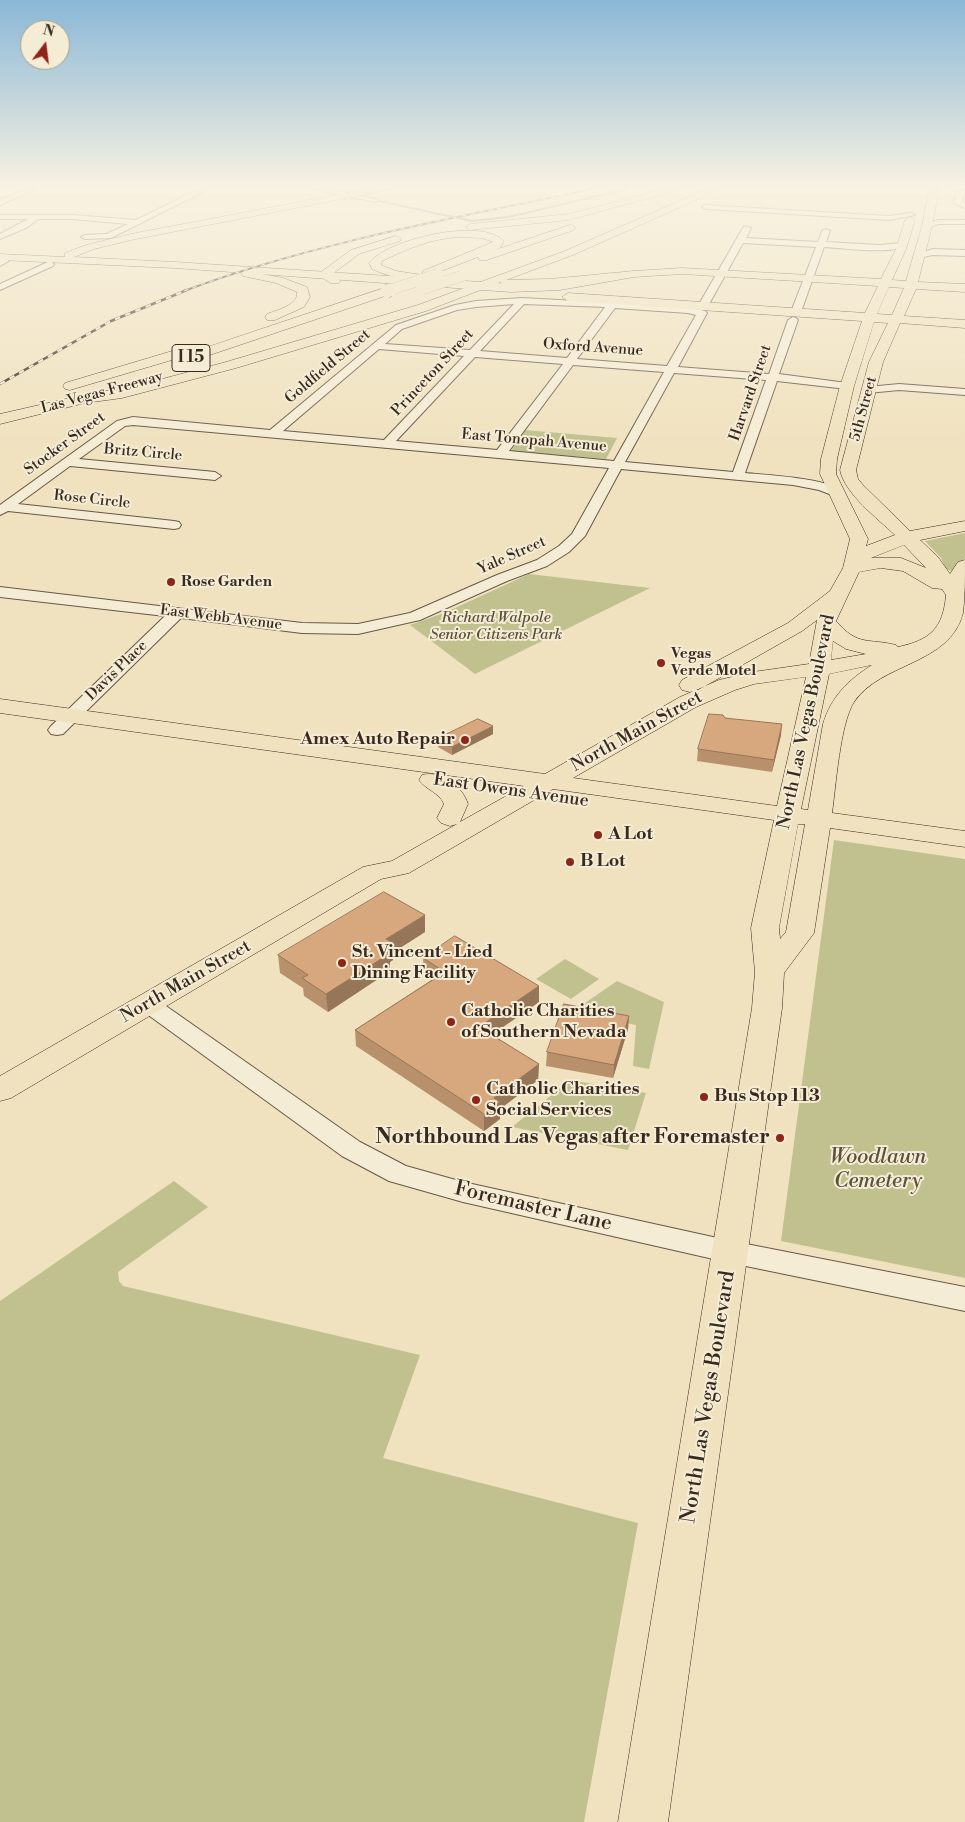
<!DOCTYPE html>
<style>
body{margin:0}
#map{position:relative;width:965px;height:1822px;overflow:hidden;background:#f0e2bf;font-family:"Libre Bodoni",serif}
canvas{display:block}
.north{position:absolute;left:20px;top:20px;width:50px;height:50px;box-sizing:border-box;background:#f5ecd5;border:1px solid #aa9e8d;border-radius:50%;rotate:15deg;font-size:14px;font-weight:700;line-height:20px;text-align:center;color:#392a20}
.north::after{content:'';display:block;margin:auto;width:18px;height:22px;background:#8f2418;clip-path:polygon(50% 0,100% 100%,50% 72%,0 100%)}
</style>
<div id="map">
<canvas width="965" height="1822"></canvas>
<div class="north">N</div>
</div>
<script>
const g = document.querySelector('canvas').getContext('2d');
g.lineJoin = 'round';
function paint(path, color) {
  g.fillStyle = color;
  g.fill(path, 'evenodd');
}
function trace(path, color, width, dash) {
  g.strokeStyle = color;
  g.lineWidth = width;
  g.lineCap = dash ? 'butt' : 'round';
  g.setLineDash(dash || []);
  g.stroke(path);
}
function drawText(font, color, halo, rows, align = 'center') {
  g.font = font + ' "Libre Bodoni",serif';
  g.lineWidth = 4;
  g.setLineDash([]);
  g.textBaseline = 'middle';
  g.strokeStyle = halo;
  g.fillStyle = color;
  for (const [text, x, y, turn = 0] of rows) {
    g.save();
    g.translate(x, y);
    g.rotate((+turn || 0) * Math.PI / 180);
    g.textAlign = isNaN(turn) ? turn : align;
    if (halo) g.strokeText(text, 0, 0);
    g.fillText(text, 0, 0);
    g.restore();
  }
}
const green = new Path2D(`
 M525 430 617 438 606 459 511 451Z
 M965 533V558L954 572 946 569 941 558 925 541Z
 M529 574 650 588 475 674 410 625 444 613Z
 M834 840 965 859V1278L781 1241Z
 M565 959 599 979 571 999 536 979Z
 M617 981 664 1002 649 1069 633 1066 636 1025 602 1018 582 1005Z
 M570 1080 646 1093 628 1150 512 1127Z
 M174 1181 208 1207 118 1272 119 1281 123 1286 420 1355 383 1458 638 1523 584 1822H0V1301Z`);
const stream = new Path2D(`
 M379 201 472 221 508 217 627 189`);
const minor = new Path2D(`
 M26 189H36L0 205V200Z
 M199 189H209L111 238 85 239 81 237 85 235 106 234 128 224 73 219H38L28 227 0 239V234L28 219H0V215H73L136 220Z
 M312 189H330L379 200 375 202Z
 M965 190 962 202 965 203V208L954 203 956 191Z
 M703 205 889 216 911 213 915 215 889 220 706 209 702 207Z
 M938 220H965V224H939L927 228 923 226Z
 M744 226 751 228 746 238 818 242 822 231 826 229 830 231 826 242 879 245 903 243 907 245C894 255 842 248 824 247L801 312 796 315 791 312 816 247 743 243 708 306 706 308H700L698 306Z
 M933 249 965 250V256L933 255 918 258 914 255Z
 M5 258 9 261 0 266V260Z
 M50 261 54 264 53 266 0 290V284Z
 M522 298 688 307 705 311 707 313 678 367 769 374 788 320 793 317 796 318 798 320 779 374 847 383 853 386 847 389 777 381 745 473C766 475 831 478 844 493L837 497 819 490 793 485 621 469 585 536 569 552 547 566 507 581 420 620 358 634 302 633 181 618 63 734 57 735 51 734 48 730 51 726 165 616 0 597V587L302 623 358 624 410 613 497 575 537 560 559 546 572 534 609 468 133 425 125 426 79 459 215 472 221 476 215 480 70 466 18 504 174 521 179 522 181 525 179 528 174 529 8 511 0 515V505L117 421 133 417 270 430 396 325 455 305 476 301ZM514 304 470 350 385 344 402 329 457 310 476 307ZM524 304 605 307 567 358 480 351ZM615 308 688 313 696 315 667 366 577 359ZM379 349 464 356 384 440 283 431ZM475 357 563 364 497 450 396 441ZM573 365 664 372 614 461 509 451ZM674 373 766 380 733 472 625 462Z
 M899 384 965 389V395L899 390 868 393 862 390 868 387Z
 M148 996 156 999 360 1142 406 1166 463 1182 731 1241 965 1287V1311L731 1263 463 1202 389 1181 342 1156 140 1009 136 1004 140 999Z`);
const major = new Path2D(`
 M368 189H393L131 240 94 249 74 257 175 262 511 284 560 282 634 271 682 268 881 279 896 249 905 220 910 217 915 220 906 249 892 280 906 281 922 226 929 189H939L932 226 918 282 965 284V292L916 289 904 316 965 320V328L900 323 883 362 856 470 858 479 863 485 910 531 965 521V531L920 540 938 557 950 574 958 562 965 560C965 578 965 597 963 613 950 665 881 662 854 702 840 724 836 786 832 813L965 831V847L830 828 814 933 784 973 782 1008 668 1822H618L752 1008 755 972 751 928 774 820 553 789 409 873 381 879 11 1098 0 1101V1076L363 867 392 861 457 824 450 826 441 823 437 818 444 804C439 792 426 790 419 780L422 775C442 770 462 786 468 804L460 822 524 786 0 713V699L545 774 680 697 719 680 753 672 809 664 817 620 802 631 698 690 690 692 682 690 679 685 682 680 788 623 830 591 843 568 850 539 820 474 821 459 840 386 862 321 568 301 562 297 568 293 865 313 878 286 682 274 634 277 560 290 511 292 175 268 0 260V254L65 257V253L86 245 131 234ZM889 287 904 288 892 315 877 314ZM874 322 888 323 869 362 840 470C845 494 877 518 895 535L866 546 868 539 836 474 837 459 854 386ZM904 545 926 568 901 558H871ZM881 568 903 571 932 588 942 589 946 595C943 629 930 640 898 647L896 645C869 638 858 647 836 621L859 572ZM833 641 846 649 866 654 831 660ZM872 665C848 680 831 697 823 724L808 810 801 809 829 674ZM806 677 777 806 573 778 696 707 735 690 754 684ZM798 824H805L786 932 780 939 779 928Z`);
const highway = new Path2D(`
 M664 189H681L569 220 470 230 465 227 470 224 569 214Z
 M707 189H721L573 255 506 280 550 279 634 271 640 274 638 276 550 287 506 288 502 286 501 282 426 311 236 368 122 398 85 403 0 424V414L101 391 121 390 226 362 418 305 565 251Z
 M570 225 574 226 575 228 574 230 487 260H479L478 257 431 275 454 278 456 280 454 282 450 283C423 282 397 281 372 269L369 263C387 239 482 217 504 241L500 248 495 250ZM458 237 482 238 493 242 423 271 422 275 396 271 381 265 382 261C407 249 430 239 458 237Z
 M396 236 401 239 400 241 359 254 331 275 341 281 339 283H331L317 275 351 250Z
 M247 271 283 278 307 287 310 297 304 307 275 320H267L265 317 267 314C277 310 299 305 297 292L276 283 243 276 241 274 243 272Z
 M387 287 391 288 393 291 391 294 183 364H173L172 360 70 390 65 389 63 386 65 383 189 346 194 345 201 349Z`);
const railFar1 = new Path2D(`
 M184 291C315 242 456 218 593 189`);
const rail = new Path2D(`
 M0 384 111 321 187 290`);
const highwayBridgeFar1 = new Path2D(`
 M422 289 462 276
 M387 291 438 274`);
const highwayBridge = new Path2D(`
 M387 291 390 290`);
const wall = new Path2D(`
 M725 718 781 735 772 772 697 761 698 749Z
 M493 734 452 755 438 747 437 739Z
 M425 932 392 953 393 960 390 962V971L328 1012 304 996 303 988 280 973 278 955Z
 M423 958 539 986V1002L492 1035 539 1064 538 1080 500 1109V1119L484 1131 356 1046 355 1030 433 979 424 974Z
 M629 1016 628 1029 613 1078 546 1066 547 1052Z`);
const shadedWall = new Path2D(`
 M782 724 781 735 772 772 774 760Z
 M493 726V734L452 755V747Z
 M425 915V932L392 953 393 960 390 962V971L328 1012 326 994 381 949 386 939Z
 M539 986V1002L479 1043V1027Z
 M629 1016 628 1029 613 1078 614 1065Z
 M539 1064 538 1080 500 1109V1119L484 1131V1114L494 1098Z`);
const building = new Path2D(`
 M709 714 723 715 725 718 782 724 774 760 698 749Z
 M478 719 493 726 452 747 437 739Z
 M384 892 425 915 386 939 392 942 381 949 389 954 326 994 302 978 308 975 278 955Z
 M455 936 539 986 479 1027 539 1064 494 1098 500 1102 484 1114 355 1030 445 972 423 958Z
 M564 1004 629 1016 614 1065 547 1052Z`);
const markers = [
 [171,582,5,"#8f2418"],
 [661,663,5,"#8f2418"],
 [465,740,5,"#8f2418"],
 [598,835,5,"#8f2418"],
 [570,862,5,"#8f2418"],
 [342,963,5,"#8f2418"],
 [451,1022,5,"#8f2418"],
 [704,1097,5,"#8f2418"],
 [476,1100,5,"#8f2418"],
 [780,1138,5,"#8f2418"]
];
const farStreetnames = [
 ["Oxford Avenue",593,348,4],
 ["Goldfield Street",328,367,-40],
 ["Princeton Street",433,373,-47],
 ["Las Vegas Freeway",102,393,-15],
 ["Harvard Street",751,393,-71],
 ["5th Street",864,409,-75],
 ["East Tonopah Avenue",534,441,5],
 ["Stocker Street",65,444,-36],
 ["Britz Circle",143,453,5],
 ["Rose Circle",92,500,6],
 ["Yale Street",512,556,-24],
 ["East Webb Avenue",221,618,7],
 ["Davis Place",117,671,-44]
];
const farPoinames = [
 ["Rose Garden",181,582],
 ["Vegas",671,654],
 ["Verde Motel",671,671]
];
const farParknames = [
 ["Richard Walpole",496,618],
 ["Senior Citizens Park",496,635]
];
const shields = [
 [191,358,38]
];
const shieldNames = [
 ["I 15",191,358]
];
const streetNames = [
 ["North Las Vegas Boulevard",807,722,-78],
 ["North Main Street",637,732,-29],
 ["East Owens Avenue",511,791,8],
 ["North Main Street",186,982,-30]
];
const poiNames = [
 ["Amex Auto Repair",455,740,"right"],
 ["A Lot",608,835],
 ["B Lot",580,862],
 ["St. Vincent - Lied",352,953],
 ["Dining Facility",352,974],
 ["Catholic Charities",461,1012],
 ["of Southern Nevada",461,1033],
 ["Catholic Charities",486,1090],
 ["Social Services",486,1111],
 ["Bus Stop 113",714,1097]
];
const nearPoinames = [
 ["Northbound Las Vegas after Foremaster",770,1138]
];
const nearParknames = [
 ["Woodlawn",878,1158],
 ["Cemetery",878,1182]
];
const nearStreetnames = [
 ["Foremaster Lane",533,1207,13],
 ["North Las Vegas Boulevard",709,1397,-81]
];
paint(green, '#c0c18e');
trace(stream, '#76827d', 2);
trace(minor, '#675848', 2);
trace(major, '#392a20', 1);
trace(highway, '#392a20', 1);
paint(minor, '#f5ecd5');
paint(major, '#f0e2bf');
paint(highway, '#f0e2bf');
trace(railFar1, '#392a20', 2);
trace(rail, '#392a20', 2.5);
trace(railFar1, '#f5ecd5', 1, [4.5]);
trace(rail, '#f5ecd5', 2, [5.5]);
trace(highwayBridgeFar1, '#392a20', 11, []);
trace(highwayBridge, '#392a20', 14, []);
trace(highwayBridgeFar1, '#f0e2bf', 11);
trace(highwayBridge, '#f0e2bf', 13);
paint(wall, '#b9906c');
paint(shadedWall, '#967658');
paint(building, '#d7a87e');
trace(building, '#967658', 1);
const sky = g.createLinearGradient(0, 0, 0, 445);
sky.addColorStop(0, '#8ab7d6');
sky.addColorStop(0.42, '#f8f2e2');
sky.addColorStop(1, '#f8f2e200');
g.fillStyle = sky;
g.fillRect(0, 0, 965, 445);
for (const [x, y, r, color] of markers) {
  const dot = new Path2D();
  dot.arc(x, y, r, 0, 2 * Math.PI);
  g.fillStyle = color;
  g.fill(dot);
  trace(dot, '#f5ecd5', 2);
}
drawText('15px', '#392a20', '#f5ecd5', farStreetnames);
drawText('bold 15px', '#392a20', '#f5ecd5', farPoinames, 'left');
drawText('italic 15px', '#5b503c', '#f5ecd5', farParknames);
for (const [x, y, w] of shields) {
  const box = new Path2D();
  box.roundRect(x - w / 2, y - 13.5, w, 27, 4);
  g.fillStyle = '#f5ecd5';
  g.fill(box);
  trace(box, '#392a20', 1);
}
drawText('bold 16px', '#392a20', null, shieldNames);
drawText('18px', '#392a20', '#f5ecd5', streetNames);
drawText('bold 18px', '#392a20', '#f5ecd5', poiNames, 'left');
drawText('bold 21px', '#392a20', '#f5ecd5', nearPoinames, 'right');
drawText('italic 21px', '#5b503c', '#f5ecd5', nearParknames);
drawText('21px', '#392a20', '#f5ecd5', nearStreetnames);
</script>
